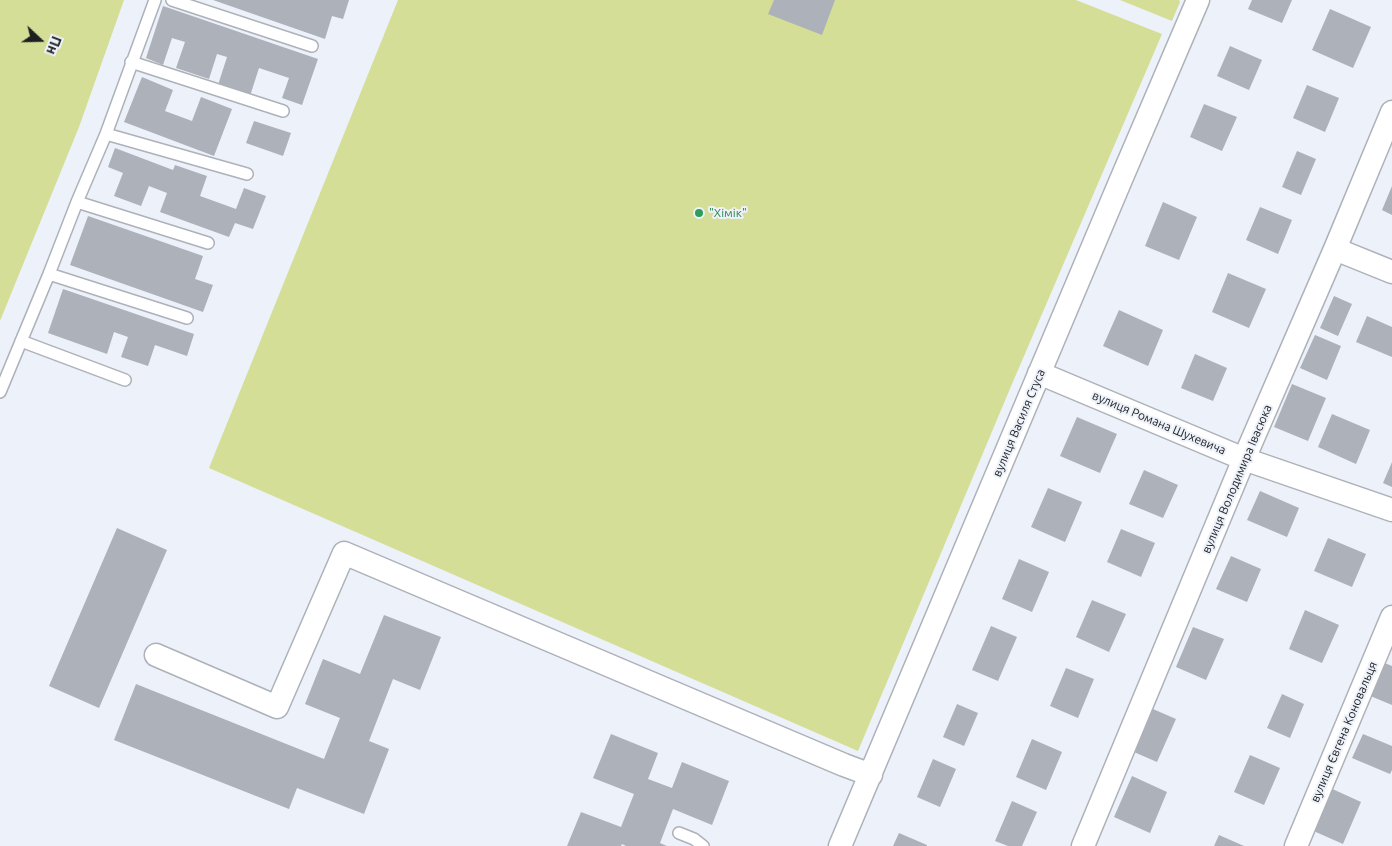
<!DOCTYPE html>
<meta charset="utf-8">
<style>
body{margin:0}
#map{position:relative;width:1392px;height:846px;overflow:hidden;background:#edf1f9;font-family:Ubuntu,sans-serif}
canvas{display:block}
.north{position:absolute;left:15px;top:15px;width:50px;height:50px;-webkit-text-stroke:4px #edf1f9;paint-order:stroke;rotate:111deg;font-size:14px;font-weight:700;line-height:20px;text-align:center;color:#1d1f21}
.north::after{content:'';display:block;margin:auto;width:18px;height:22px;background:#1d1f21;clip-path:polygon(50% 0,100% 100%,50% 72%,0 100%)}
</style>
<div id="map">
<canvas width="1392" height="846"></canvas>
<div class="north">Пн</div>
</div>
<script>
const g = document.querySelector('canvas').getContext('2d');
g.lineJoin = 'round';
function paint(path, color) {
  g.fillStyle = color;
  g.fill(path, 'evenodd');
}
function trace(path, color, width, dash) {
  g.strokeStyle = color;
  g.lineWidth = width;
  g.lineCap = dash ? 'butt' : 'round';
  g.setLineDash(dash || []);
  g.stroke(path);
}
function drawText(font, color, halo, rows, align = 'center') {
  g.font = font + ' Ubuntu,sans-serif';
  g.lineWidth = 4;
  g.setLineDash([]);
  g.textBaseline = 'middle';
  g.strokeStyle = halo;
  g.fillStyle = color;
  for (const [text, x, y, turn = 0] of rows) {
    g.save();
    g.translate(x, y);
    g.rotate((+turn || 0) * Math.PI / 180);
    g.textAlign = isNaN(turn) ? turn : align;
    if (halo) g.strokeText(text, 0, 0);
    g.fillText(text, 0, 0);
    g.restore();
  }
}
const green = new Path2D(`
 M0 0H124L79 127 0 321Z
 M398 0H1076L1162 34 1009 391 858 751 209 468Z
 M1120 0H1179L1180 2 1172 21Z`);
const building = new Path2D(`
 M213 0H349L343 19 332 16 325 39Z
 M774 0H835L822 35 768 14Z
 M1252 0H1292L1282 23 1248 9Z
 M163 6 318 59 302 105 282 98 289 78 259 68 250 96 218 85 227 57 217 54 209 79 176 68 185 42 172 38 163 65 146 58Z
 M1330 9 1371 27 1353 68 1312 50Z
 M1230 46 1262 60 1249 90 1217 76Z
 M142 77 173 90 165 111 192 121 201 97 232 109 214 156 124 122Z
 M1307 85 1339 98 1325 132 1293 118Z
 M1204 104 1237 117 1222 151 1190 137Z
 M254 121 291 133 283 156 246 143Z
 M115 148 173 170 175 165 207 176 200 196 236 209 244 188 266 196 253 229 235 223 229 237 160 212 167 193 149 186 141 206 114 196 123 173 108 167Z
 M1297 151 1316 159 1301 195 1282 187Z
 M1392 186V215L1382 210Z
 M1163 202 1197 217 1179 260 1145 246Z
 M1260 207 1292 220 1278 254 1246 240Z
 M88 216 203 256 195 279 213 285 203 312 70 265Z
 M1228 273 1266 289 1249 328 1212 312Z
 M63 289 194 334 187 356 155 345 148 366 121 357 128 337 114 332 107 354 48 333Z
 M1334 296 1352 304 1338 336 1320 328Z
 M1119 310 1163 330 1148 366 1103 346Z
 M1367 316 1392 327V357L1356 342Z
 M1315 335 1341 346 1327 380 1300 368Z
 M1195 354 1227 368 1213 401 1181 388Z
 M1292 384 1326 398 1308 441 1274 427Z
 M1332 414 1370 430 1356 464 1318 447Z
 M1077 417 1117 434 1100 473 1060 456Z
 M1392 462V487L1383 483Z
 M1144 470 1178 485 1163 518 1129 504Z
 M1048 488 1082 502 1065 542 1031 527Z
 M1260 491 1299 508 1287 537 1247 520Z
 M117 528 167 550 99 708 49 686Z
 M1121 529 1155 543 1141 577 1107 562Z
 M1328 538 1366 554 1352 587 1314 571Z
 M1231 556 1261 569 1247 602 1216 589Z
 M1019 559 1049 572 1032 612 1002 599Z
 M1092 600 1126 614 1109 652 1076 637Z
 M1305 610 1339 625 1322 663 1289 649Z
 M384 615 441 637 420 690 393 679 369 741 389 749 364 814 297 788 289 809 114 740 136 684 324 759 340 718 305 704 323 659 360 674Z
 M991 626 1017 637 998 681 972 670Z
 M1193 627 1224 639 1206 680 1176 667Z
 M1382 662 1392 666V705L1368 695Z
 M1066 668 1094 679 1078 718 1050 706Z
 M1282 694 1304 704 1290 738 1267 728Z
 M957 704 978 713 964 746 943 737Z
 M1146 706 1176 719 1157 762 1127 749Z
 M611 734 658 753 648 779 672 788 682 762 729 781 712 825 673 809 660 843 667 846H626L622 844 621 846H567L581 812 621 827 634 794 593 778Z
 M1363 734 1392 746V770L1390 774 1352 758Z
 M1032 739 1062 752 1046 790 1016 777Z
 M1250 755 1280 768 1264 805 1234 792Z
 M933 759 956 769 940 807 917 797Z
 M1132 776 1167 792 1150 833 1114 817Z
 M1328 787 1361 802 1343 844 1309 829Z
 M1012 801 1037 812 1022 846H1008L995 841Z
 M899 833 927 845V846H893Z
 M1219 835 1244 846H1214Z`);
const lane = new Path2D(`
 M172 0 312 46
 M131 62 283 111
 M106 134 247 174
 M77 202 208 243
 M49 274 187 318
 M21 341 125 380
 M0 392 49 274 77 202 106 134 155 0
 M679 833 694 839 703 846`);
const street = new Path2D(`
 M1335 249 1392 272
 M1039 373 1244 459 1392 510
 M156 655 277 707 344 553 844 765 871 775
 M840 846 1120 182 1198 0
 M1083 846 1244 459 1335 249 1392 112
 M1296 846 1392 617`);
const markers = [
 [699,213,5,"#2e9e5b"]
];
const leisureNames = [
 ["\"Хімік\"",709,213]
];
const streetNames = [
 ["вулиця Василя Стуса",1019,423,-67],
 ["вулиця Романа Шухевича",1159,423,23],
 ["вулиця Володимира Івасюка",1237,479,-67],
 ["вулиця Євгена Коновальця",1344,732,-67]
];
paint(green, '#d4de96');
paint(building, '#adb1b9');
trace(lane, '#adb1b9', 14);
trace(street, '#adb1b9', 25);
trace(lane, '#fff', 11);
trace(street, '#fff', 22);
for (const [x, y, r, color] of markers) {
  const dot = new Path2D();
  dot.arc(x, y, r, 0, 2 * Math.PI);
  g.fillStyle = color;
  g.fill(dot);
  trace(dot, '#edf1f9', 2);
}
drawText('12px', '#27864d', '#edf1f9', leisureNames, 'left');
drawText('12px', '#1d1f21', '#edf1f9', streetNames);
</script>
